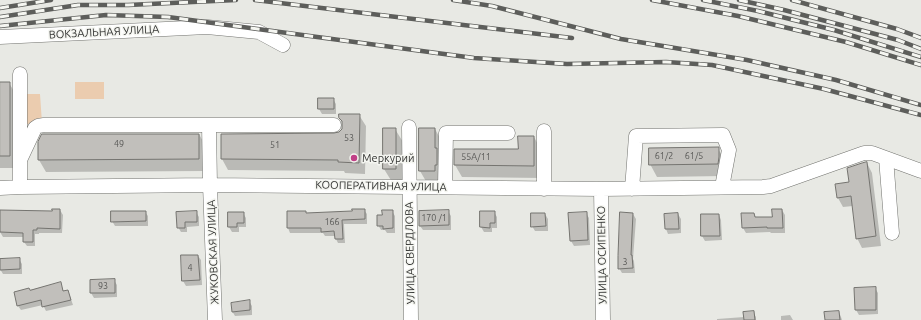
<!DOCTYPE html>
<meta charset="utf-8">
<style>
body{margin:0}
canvas{display:block;background:#e8e9e4}
</style>
<canvas width="921" height="320"></canvas>
<script>
const g = document.querySelector('canvas').getContext('2d');
g.lineJoin = 'round';
function paint(path, color) {
  g.fillStyle = color;
  g.fill(path, 'evenodd');
}
function trace(path, color, width, dash) {
  g.strokeStyle = color;
  g.lineWidth = width;
  g.lineCap = dash ? 'butt' : 'round';
  g.setLineDash(dash || []);
  g.stroke(path);
}
function drawText(font, color, halo, rows, align = 'center') {
  g.font = font + ' Ubuntu,sans-serif';
  g.lineWidth = 3;
  g.setLineDash([]);
  g.textBaseline = 'middle';
  g.strokeStyle = halo;
  g.fillStyle = color;
  for (const [text, x, y, turn = 0] of rows) {
    g.save();
    g.translate(x, y);
    g.rotate((+turn || 0) * Math.PI / 180);
    g.textAlign = isNaN(turn) ? turn : align;
    if (halo) g.strokeText(text, 0, 0);
    g.fillText(text, 0, 0);
    g.restore();
  }
}
const green = new Path2D(`
 M75 82H104V99H75Z
 M25 94H40L42 123 27 124Z`);
const shadow = new Path2D(`
 M0 83H9L17 96V168H0Z
 M319 99H333L336 104V114H322L319 109Z
 M359 115 366 126 365 174 345 173 344 171 228 170 222 159 339 133 342 129 343 124 340 118Z
 M384 129H395L403 142V182H392L384 169Z
 M435 129 442 142V183H427L420 171Z
 M199 134 206 147V171L46 172 39 160Z
 M534 137 541 150V178L462 177 455 165 519 150Z
 M718 149 726 161 725 176 657 177 650 164Z
 M867 163 872 173 881 246 862 248 857 238 853 206 843 207 838 198Z
 M60 210 63 215 62 233H39V234H35V246H27L24 242V237H3L0 232V211L53 212Z
 M364 210 367 214V224H344L345 243H338L336 239V236H325L323 233H290L288 228 306 214 353 212Z
 M782 210 785 215V233H771L770 232 746 233 743 228V214H754L756 218H773Z
 M392 211 395 216V233H387L385 230H381L378 225 383 216Z
 M448 211 451 216V230H423L420 226Z
 M145 212 148 216V226H115L112 221Z
 M196 212 199 217V226L187 227V232H181L178 227Z
 M494 212 497 217V228H492V232H484L481 227Z
 M243 213 246 218V227H239V232H232L229 227Z
 M586 213 589 218 590 245 574 246 571 241 570 214Z
 M545 214 548 219V231H535L532 226Z
 M633 214 636 219 633 259 634 261 635 273H622L619 268Z
 M678 214 681 219V233L668 234 666 229Z
 M719 215 721 220 722 240 705 241 702 236Z
 M182 256H198L201 260 202 285 186 286 183 281Z
 M19 259 22 264V274H3L0 269Z
 M114 280 117 285V297L94 298 91 293V281Z
 M60 283 64 292 68 291 70 296 73 305 46 311 43 305 21 310 18 306 30 291Z
 M875 288 878 293V314L859 315 856 310Z
 M249 301 252 306V315L235 316 232 311Z
 M753 312 756 317V320H717V319L744 317Z
 M839 312 841 317 842 320H826Z
 M790 315 793 320H781V316Z`);
const building = new Path2D(`
 M0 82H10V156H0Z
 M318 98H334V109H318Z
 M339 114H360L359 163 338 162V160L221 159V134L334 133 339 132 342 129V121L339 118Z
 M383 128H396V169H383Z
 M419 128H435V148H437V165H435V171H419Z
 M42 134H199V159L38 160V142Z
 M518 136H534V166L454 165V149H518Z
 M649 148 719 147V157L718 164 649 165Z
 M867 162 876 236 856 239 851 196 837 198 835 184 849 182 847 168 862 163Z
 M52 209H60V229L37 228V230H33V242H23V233L0 232V210L52 211Z
 M352 209H365V219L342 220 343 239H335L334 231 321 232V228H287V211H306V213L352 211Z
 M772 209H782L783 228H767V227L742 228 741 213H754L755 217H772Z
 M382 210H393V228L383 229V226H377V215H382Z
 M449 210V225L419 226V211Z
 M111 211H146V221L111 222Z
 M197 211V222H185V228H177L176 212Z
 M480 211H495V223H490V228L480 227Z
 M228 212H244V223H237V227H228Z
 M587 212 588 240 570 241 568 213Z
 M620 212 633 213 631 255H632L633 268 618 269V256Z
 M531 213H545L546 226 531 227Z
 M678 213 679 229H665L664 214Z
 M701 214H719L720 236H701Z
 M181 255H198L200 280 182 281Z
 M20 258V269L0 270V259Z
 M115 279V293H90V280Z
 M61 282 63 291 68 290 71 300 42 307 41 300 17 306 14 292 29 288 30 290Z
 M876 287V310H855L854 288Z
 M250 300V310L232 312 231 303Z
 M754 311 755 320H744L743 312Z
 M839 311 840 320H825L824 312Z`);
const minor = new Path2D(`
 M0 37 207 27 259 32 283 45
 M20 74V187
 M209 125 210 185 215 320
 M409 127 411 320
 M886 158 892 233
 M20 160 35 128 38 126 44 125H334
 M445 187 446 133H508
 M0 188 20 187 210 185 601 189 763 187 771 186 864 153H872L921 171
 M544 189V131
 M601 189 603 320
 M632 189 636 136 723 135 729 150 722 187`);
const rail = new Path2D(`
 M255 0 572 38
 M453 0 492 6 621 39 747 60 836 80 921 105
 M652 0 738 16 846 42 921 65
 M703 0 758 11 834 30 921 57
 M739 0 784 10 898 40 921 49
 M792 0 897 29 921 38
 M0 8 51 0
 M0 17 78 5H128L236 0
 M0 26 106 15 168 17 474 58 567 64 666 62 712 65 824 89 921 115`);
const markers = [
 [354,158,4,"#c13f87"]
];
const numberNames = [
 ["53",349,138],
 ["49",119,144],
 ["51",275,145],
 ["61/2",664,156],
 ["61/5",694,156],
 ["55А/11",476,157],
 ["170 /1",434,218],
 ["166",332,222],
 ["3",625,262],
 ["4",190,268],
 ["93",103,286]
];
const streetNames = [
 ["ВОКЗАЛЬНАЯ УЛИЦА",104,32,-3],
 ["КООПЕРАТИВНАЯ УЛИЦА",381,186,1],
 ["ЖУКОВСКАЯ УЛИЦА",213,252,-92],
 ["УЛИЦА СВЕРДЛОВА",410,253,-91],
 ["УЛИЦА ОСИПЕНКО",602,255,-91]
];
const poiNames = [
 ["Меркурий",362,158]
];
paint(green, '#ebccaf');
paint(shadow, '#0003');
paint(building, '#c1bfbb');
trace(building, '#757470', 1);
trace(minor, '#72736f', 15);
trace(minor, '#fff', 14);
trace(rail, '#5d5e5b', 4.5);
trace(rail, '#f5f6f1', 3, [9]);
for (const [x, y, r, color] of markers) {
  const dot = new Path2D();
  dot.arc(x, y, r, 0, 2 * Math.PI);
  g.fillStyle = color;
  g.fill(dot);
  trace(dot, '#f5f6f1', 1.5);
}
drawText('9px', '#585856', null, numberNames);
drawText('11px', '#353634', '#f5f6f1', streetNames);
drawText('11px', '#353634', '#f5f6f1', poiNames, 'left');
</script>
